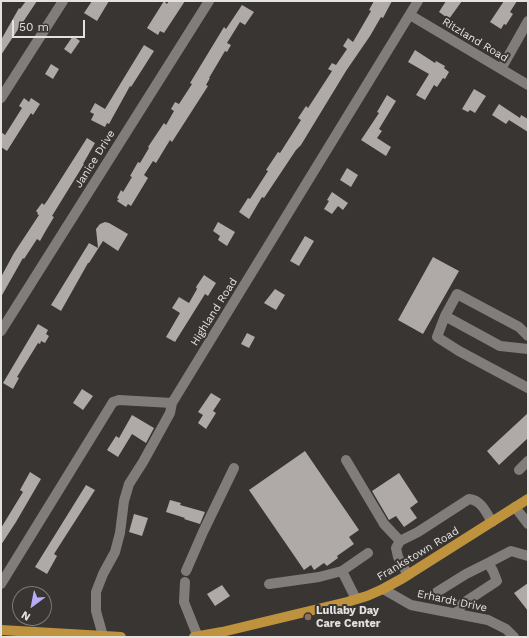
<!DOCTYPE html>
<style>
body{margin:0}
#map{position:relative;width:529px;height:638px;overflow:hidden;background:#383532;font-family:"Work Sans",sans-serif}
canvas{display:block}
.frame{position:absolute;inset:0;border:2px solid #e4e2e0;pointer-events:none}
.north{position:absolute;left:12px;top:586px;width:40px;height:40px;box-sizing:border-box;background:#383532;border:1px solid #7d7a78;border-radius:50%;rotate:212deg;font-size:11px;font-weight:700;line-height:16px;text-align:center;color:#e4e2e0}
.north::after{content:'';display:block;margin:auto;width:14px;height:18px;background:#b6acf8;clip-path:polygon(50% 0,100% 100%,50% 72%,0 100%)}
.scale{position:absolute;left:12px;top:20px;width:73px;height:18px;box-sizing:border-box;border:2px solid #e4e2e0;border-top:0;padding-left:5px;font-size:12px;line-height:14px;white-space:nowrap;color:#e4e2e0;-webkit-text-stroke:3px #383532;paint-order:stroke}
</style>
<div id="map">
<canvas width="529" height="638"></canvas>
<div class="frame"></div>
<div class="north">N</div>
<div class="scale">50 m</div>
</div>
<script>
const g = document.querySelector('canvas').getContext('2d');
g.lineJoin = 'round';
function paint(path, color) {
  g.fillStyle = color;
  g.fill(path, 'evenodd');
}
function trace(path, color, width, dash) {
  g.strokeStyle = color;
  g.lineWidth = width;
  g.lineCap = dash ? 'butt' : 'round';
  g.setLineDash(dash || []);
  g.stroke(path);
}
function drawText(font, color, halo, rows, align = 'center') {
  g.font = font + ' "Work Sans",sans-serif';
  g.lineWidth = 4;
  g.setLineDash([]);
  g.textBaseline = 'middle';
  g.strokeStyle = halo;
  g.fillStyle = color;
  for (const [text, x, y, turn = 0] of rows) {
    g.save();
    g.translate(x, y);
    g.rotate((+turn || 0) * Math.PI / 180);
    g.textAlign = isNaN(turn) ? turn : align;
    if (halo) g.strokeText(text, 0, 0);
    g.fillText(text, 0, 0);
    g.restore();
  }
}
const building = new Path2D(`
 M26 1H37L1 55V40L19 8 20 9Z
 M92 1H109L97 21 84 13Z
 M164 1 167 4 169 1H185L164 33 160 31 158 35 147 28Z
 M374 1H392L383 18 381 17 370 36 346 71 301 145 296 150 264 198 262 197 249 219 239 212 248 198 250 199 268 171 266 170 278 152 280 153 301 120 298 118 306 106 308 108 332 71 328 69 332 63 336 65 347 49 343 46 348 38 353 42 371 11 369 10Z
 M446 1H462L449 19 439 12Z
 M504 1H517L510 12 513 14 506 25 504 24 501 29 490 22Z
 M242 5 254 12 245 25 240 22 227 43 231 45 227 52 225 51 209 78H210L206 85 208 86 172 142 170 140 156 163 153 161 144 175 148 178 131 206 128 204 126 207 117 201 119 199 117 198 121 190 123 192 132 177 130 176 138 162 140 163 149 148 148 147 164 123 166 125 174 111 171 109 175 102 179 104 192 84 190 83 224 27 226 29Z
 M73 36 80 41 71 54 64 49Z
 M144 45 154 51 131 87 130 86 109 124 107 123 105 127 91 120 94 114 90 112 95 103 105 109Z
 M415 50 435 63 436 61 445 66 444 68 449 72 445 79 443 78 437 87 434 85 425 100 416 95 429 74 408 62Z
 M51 64 59 69 53 79 45 74Z
 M474 89 486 96 475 113 470 110 468 112 462 109Z
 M387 95 396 101 379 129 382 131 377 138 391 147 386 156 361 140 379 113 377 112Z
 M24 98 29 102 31 98 40 104 33 115 31 113 7 151 1 147V132L5 135 22 108 19 106Z
 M499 104 520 118 521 115 528 119V132L509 120 506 124 492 115Z
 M87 138 95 143 83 164H84L52 216 54 217 45 232 40 241 37 239 24 259 23 258 1 297V277L14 253 39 215 37 214 38 213 36 211 42 203 44 205 47 201Z
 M347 168 358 175 351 187 340 180Z
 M332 192 348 203 343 210 338 206 332 214 324 209 329 201 327 200Z
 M105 222 109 223 128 234 118 251 103 241 89 263H88L61 311 51 305 89 243 98 248 96 229 100 224Z
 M218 222 235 232 227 246 218 240 220 236 213 231Z
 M305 236 314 241 299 266 290 261Z
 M433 257 459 271 423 334 398 320Z
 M204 275 216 283 208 296 205 294 175 342 166 337 180 313 172 308 179 297 189 303 197 289 196 287Z
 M275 289 285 295 276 310 264 303Z
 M38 324 48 330 46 334 49 336 45 343 41 341 40 344 38 343 17 377 19 378 13 389 3 383Z
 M247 333 255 337 249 348 241 344Z
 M82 389 93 396 83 410 73 403Z
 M211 393 221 399 213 411 216 413 206 429 198 423 203 415 198 412Z
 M528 413V438L499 465 487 451Z
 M132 415 154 428 146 443 132 434 118 457 107 450 116 436 119 438Z
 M305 451 359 530 349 537 354 544 337 556 338 558 327 566 324 563 314 570 311 565 304 570 249 490Z
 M30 472 41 479 16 522 1 545V528L23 492 20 490Z
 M399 473 418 502 410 508 417 518 404 527 396 516 389 520 372 491Z
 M86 485 95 490 54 554 57 556 47 574 35 567Z
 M170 500 181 503 180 505 205 512 200 524 184 519 185 518 166 512Z
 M134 514 148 518 142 536 129 532Z
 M528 583V611L514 593Z
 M222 585 230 596 215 606 207 594Z`);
const minor = new Path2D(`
 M410 15 528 85
 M501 69 528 21
 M1 98 63 1
 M445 316 500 346 528 349
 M1 331 209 1
 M528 336 519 327 457 294 445 316 437 337 459 351 528 388
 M346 460 384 524 400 541
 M519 470 528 461
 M515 507 528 524
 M488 563 511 551 528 556
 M186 571 203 532 234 468
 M408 575 398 557 396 548 400 541 418 532 469 499C481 500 486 512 492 522
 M185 582 184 602 198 637
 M1 584 113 402 119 400 172 403 418 1
 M269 584 319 577 342 571
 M383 589 411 605 488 620 506 629 514 637
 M437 592 466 574 488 563 493 571 497 581 462 604 457 613
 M356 599 342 571 368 553
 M103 636 96 611V592L103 574 115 552 120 533 124 501 129 484 143 462 170 413 172 403`);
const major = new Path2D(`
 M1 630 121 637
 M194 637 222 632 347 602 367 596 383 589 403 578 528 499`);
const markers = [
 [308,617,4,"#8d6e63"]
];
const streetNames = [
 ["Ritzland Road",475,40,31],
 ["Janice Drive",95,159,-58],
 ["Highland Road",214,312,-58],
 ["Frankstown Road",418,554,-31],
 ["Erhardt Drive",452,601,12]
];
const poiNames = [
 ["Lullaby Day",316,611],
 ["Care Center",316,624]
];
paint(building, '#afaaa7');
trace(minor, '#817d7a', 10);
trace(major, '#bf923e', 10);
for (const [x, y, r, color] of markers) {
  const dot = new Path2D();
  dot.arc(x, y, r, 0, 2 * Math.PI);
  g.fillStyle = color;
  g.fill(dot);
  trace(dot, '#383532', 1.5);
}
drawText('11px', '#e4e2e0', '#383532', streetNames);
drawText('bold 11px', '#e4e2e0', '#383532', poiNames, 'left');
</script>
